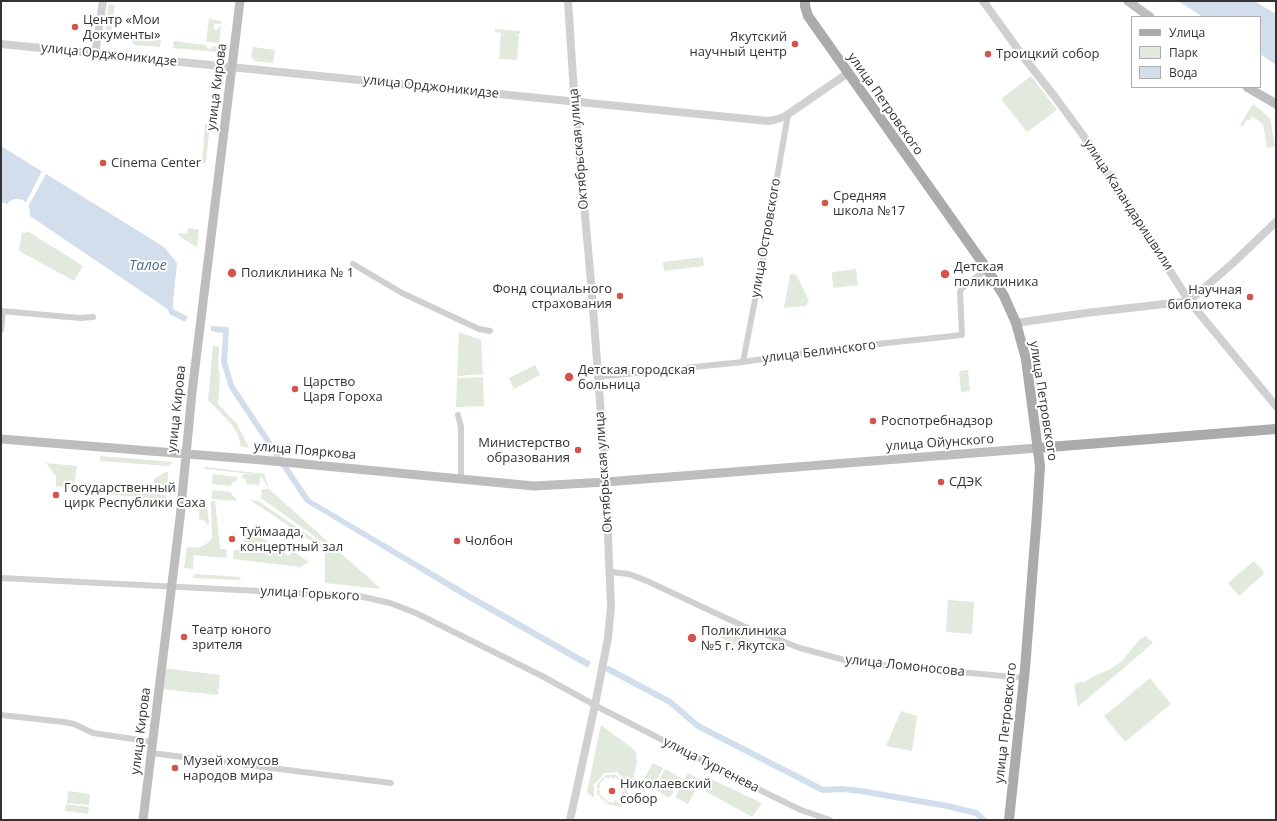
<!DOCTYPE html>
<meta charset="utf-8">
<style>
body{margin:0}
#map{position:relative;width:1277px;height:821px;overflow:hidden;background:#fff;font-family:"Open Sans",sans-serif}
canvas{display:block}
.frame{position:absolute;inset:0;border:2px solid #333;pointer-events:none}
.legend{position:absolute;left:1131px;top:16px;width:130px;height:72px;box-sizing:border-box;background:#fff;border:1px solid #adadad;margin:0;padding:5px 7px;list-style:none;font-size:12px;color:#333}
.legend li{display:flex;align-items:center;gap:8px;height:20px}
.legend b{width:20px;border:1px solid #adadad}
</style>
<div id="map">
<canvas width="1277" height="821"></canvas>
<div class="frame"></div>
<ul class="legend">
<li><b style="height:5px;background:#ababab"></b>Улица</li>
<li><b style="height:11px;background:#e2e9dd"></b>Парк</li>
<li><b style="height:11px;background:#d2deeb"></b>Вода</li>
</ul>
</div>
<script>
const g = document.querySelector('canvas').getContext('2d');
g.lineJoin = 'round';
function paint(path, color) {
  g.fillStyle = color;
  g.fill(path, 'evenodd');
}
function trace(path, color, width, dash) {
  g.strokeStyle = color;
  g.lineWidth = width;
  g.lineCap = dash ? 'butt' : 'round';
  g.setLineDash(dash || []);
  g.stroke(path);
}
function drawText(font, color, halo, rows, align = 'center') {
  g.font = font + ' "Open Sans",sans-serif';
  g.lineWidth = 4;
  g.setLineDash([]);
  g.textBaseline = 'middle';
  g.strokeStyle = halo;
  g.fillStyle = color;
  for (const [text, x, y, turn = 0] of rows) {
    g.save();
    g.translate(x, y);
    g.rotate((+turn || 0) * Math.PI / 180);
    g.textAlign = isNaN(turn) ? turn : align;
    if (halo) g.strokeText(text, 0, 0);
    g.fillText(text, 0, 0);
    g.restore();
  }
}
const green = new Path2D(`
 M108 4 115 5 110 42 104 41Z
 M209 19 221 21V24H214V29L218 30V27H221L219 43 206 42Z
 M495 29 520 31V34H514L519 35 517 60 499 59 501 33 495 32Z
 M129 36 161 40 160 47 134 45Z
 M174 41 205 45 209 49H212L213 46 218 47V52L173 48Z
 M253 47 275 50 273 63 255 61 251 57Z
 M1031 76 1057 110 1027 132 1001 99Z
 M1253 104 1270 118 1275 147 1267 148 1263 124 1252 116 1249 121 1247 120 1242 127 1240 125Z
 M205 124H210L206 163H202Z
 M188 228 199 230 197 247 180 237 178 233 187 234Z
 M29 232 83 266 74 281 19 251 22 233Z
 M703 257 704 266 664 271 663 262Z
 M856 269 858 285 833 288 832 272Z
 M792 273 797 276 809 301 806 306 784 308 790 275Z
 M459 332 481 340 483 374 457 376Z
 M213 345 219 347 218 367 220 375 218 404 237 424 249 448 240 446C242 430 218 411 208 400Z
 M535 365 540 375 514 389 509 378Z
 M968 370 970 391 961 392 959 371Z
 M483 377 484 406 456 407 457 378Z
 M100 456 173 462 168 466 100 461Z
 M46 463 77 466 74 488 56 486V476Z
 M205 467 264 474 269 489 381 589 325 583V544L261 498 262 489H269L261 475 259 485 247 484 245 479 242 478 243 474 261 475 205 469Z
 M166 472H168L167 492 154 484V479Z
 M213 474 238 477 237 481H234L230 486 212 484Z
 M104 490 166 495V499L104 494Z
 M212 490 230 492 233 496 236 498V501L212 499Z
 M250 500 258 501 323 545 322 548Z
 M211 501H215L220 549H227L226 558 194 555 193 569 184 568 187 547C198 549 205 547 212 538Z
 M200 502 207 503 209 524H206V522L203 520 199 519Z
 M248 529 289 556 293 551 309 562 301 567 233 559 234 550H241Z
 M1254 561 1265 573 1239 596 1228 583Z
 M195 574 239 577 242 580 192 578Z
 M948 600 974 602 972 634 946 632Z
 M725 629 750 640 741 648 721 638Z
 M1146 636 1153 643 1078 707 1074 684 1079 682H1084L1094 676 1109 670 1122 661 1139 640Z
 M164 668 220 675 218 695 162 689Z
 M1150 678 1171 704 1125 742 1104 716Z
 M901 711 917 716 912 751 886 746Z
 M601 725 636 751 637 762 631 790 629 784 617 772 605 773 594 784V798L587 792Z
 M653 763 663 768 656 781 674 792 669 798 648 785 645 777Z
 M665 769 683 779 677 790 659 780Z
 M688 773 701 780 688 804 675 797Z
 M606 775H616L626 786 629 798 627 800H626L627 798 622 793 625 791 623 789 625 786 615 777 613 779 611 777 608 779 606 777 599 784 601 786 598 789 600 791 599 793 609 803 610 801 613 803 615 800 620 805 622 803 623 804 620 807 608 804 597 794V784Z
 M711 779 762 803 752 817 705 791Z
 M68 791 90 794 89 805 67 803Z
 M66 804 89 807 88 814 65 811Z`);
const water = new Path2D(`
 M1178 1H1254L1276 14V65L1260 54V17H1203Z
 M1 146 164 247 177 263 172 312 30 216C32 202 17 192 7 204L1 202Z
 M211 326 227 327 229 329 227 362 234 385 310 499 464 590 589 661 591 662 588 668 460 595 305 502 229 388 221 362 223 333 211 331Z`);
const pier = new Path2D(`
 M43 169 47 172 28 207 25 204Z`);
const canal = new Path2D(`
 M169 306 172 312 184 318
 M608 669 670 702 698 726 823 790 842 789 861 791 947 806 976 813 984 820`);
const minor = new Path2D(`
 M353 264 402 293 479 329 490 331
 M1 311 80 318 93 317
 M1 330 3 311
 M743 362 764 253 788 114
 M597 377 743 362 831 349 962 335 960 292 962 288 987 269
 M458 415 461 427V479
 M611 572 629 574 647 581 743 626 800 648 852 662 1024 678
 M1 578 359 596 390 603 416 613 542 676 602 709 768 794 801 810 830 820
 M1 715 64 722 74 724 93 733 153 742
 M151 753 391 783`);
const tertiary = new Path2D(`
 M568 1 574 93 591 282 605 467 611 606 608 638 595 705 570 820
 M983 1 1025 59 1055 97 1088 142 1189 301 1276 406
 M1 44 768 121 774 120 784 117 848 73
 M95 54 103 1
 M1016 323 1086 313 1182 302 1189 301 1233 263 1276 222`);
const secondary = new Path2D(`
 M1128 1 1150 17
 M1247 87 1276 104
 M1 439 262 460 534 486 606 482 1037 448
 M143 820 180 518 192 392 240 1`);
const primary = new Path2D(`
 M805 1V6L808 16 987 269 1004 296 1016 323 1019 334 1026 359 1040 466 1037 514 1025 669 1009 820
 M1037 448 1276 429`);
const markers = [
 [75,27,4,"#d3544c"],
 [795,44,4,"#d3544c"],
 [988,54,4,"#d3544c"],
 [103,163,4,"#d3544c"],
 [825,203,4,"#d3544c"],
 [232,273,5,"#d3544c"],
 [945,274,5,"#d3544c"],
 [620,296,4,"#d3544c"],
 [1250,297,4,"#d3544c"],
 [569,377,5,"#d3544c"],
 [295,389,4,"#d3544c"],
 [873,421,4,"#d3544c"],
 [578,450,4,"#d3544c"],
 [941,482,4,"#d3544c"],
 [56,495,4,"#d3544c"],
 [232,539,4,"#d3544c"],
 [457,541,4,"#d3544c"],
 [184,637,4,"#d3544c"],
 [692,638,5,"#d3544c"],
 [175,768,4,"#d3544c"],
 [612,791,4,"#d3544c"]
];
const poiNames = [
 ["Центр «Мои",83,20],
 ["Документы»",83,35],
 ["Якутский",787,37,"right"],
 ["научный центр",787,52,"right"],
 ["Троицкий собор",996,54],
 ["Cinema Center",111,163],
 ["Средняя",833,196],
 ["школа №17",833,211],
 ["Детская",954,267],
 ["поликлиника",954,282],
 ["Поликлиника № 1",241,273],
 ["Фонд социального",612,289,"right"],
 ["страхования",612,304,"right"],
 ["Научная",1242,290,"right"],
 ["библиотека",1242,305,"right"],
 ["Детская городская",578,370],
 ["больница",578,385],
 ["Царство",303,382],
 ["Царя Гороха",303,397],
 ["Роспотребнадзор",881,421],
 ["Министерство",570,443,"right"],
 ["образования",570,458,"right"],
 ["СДЭК",949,482],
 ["Государственный",64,488],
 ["цирк Республики Саха",64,503],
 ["Туймаада,",240,532],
 ["концертный зал",240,547],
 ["Чолбон",465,541],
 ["Театр юного",192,630],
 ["зрителя",192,645],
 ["Поликлиника",701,631],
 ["№5 г. Якутска",701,646],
 ["Музей хомусов",183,761],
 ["народов мира",183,776],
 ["Николаевский",620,784],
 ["собор",620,799]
];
const streetNames = [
 ["улица Орджоникидзе",109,55,6],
 ["улица Кирова",217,87,-83],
 ["улица Орджоникидзе",431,87,6],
 ["улица Петровского",885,104,55],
 ["Октябрьская улица",579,149,-95],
 ["улица Каландаришвили",1128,205,57],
 ["улица Островского",766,238,-80],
 ["улица Белинского",819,352,-7],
 ["улица Петровского",1043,401,81],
 ["улица Кирова",177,409,-84],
 ["улица Ойунского",940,443,-4],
 ["улица Пояркова",305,451,5],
 ["Октябрьская улица",604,472,-94],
 ["улица Горького",310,594,3],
 ["улица Ломоносова",905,666,6],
 ["улица Петровского",1006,723,-84],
 ["улица Кирова",141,731,-83],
 ["улица Тургенева",711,765,27]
];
const waterNames = [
 ["Талое",148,266]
];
paint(green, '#e2e9dd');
paint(water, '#d2deeb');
paint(pier, '#fff');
trace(canal, '#d2deeb', 6);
trace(minor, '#d0d0d0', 6);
trace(tertiary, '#d0d0d0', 8);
trace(secondary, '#bdbdbd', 9);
trace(primary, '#ababab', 10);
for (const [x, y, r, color] of markers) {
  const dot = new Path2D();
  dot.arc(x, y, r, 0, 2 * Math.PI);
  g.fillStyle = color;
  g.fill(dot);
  trace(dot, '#fff', 1.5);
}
drawText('13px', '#333', '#fff', poiNames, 'left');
drawText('13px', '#333', '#fff', streetNames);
drawText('italic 14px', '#496a8d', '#fff', waterNames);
</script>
